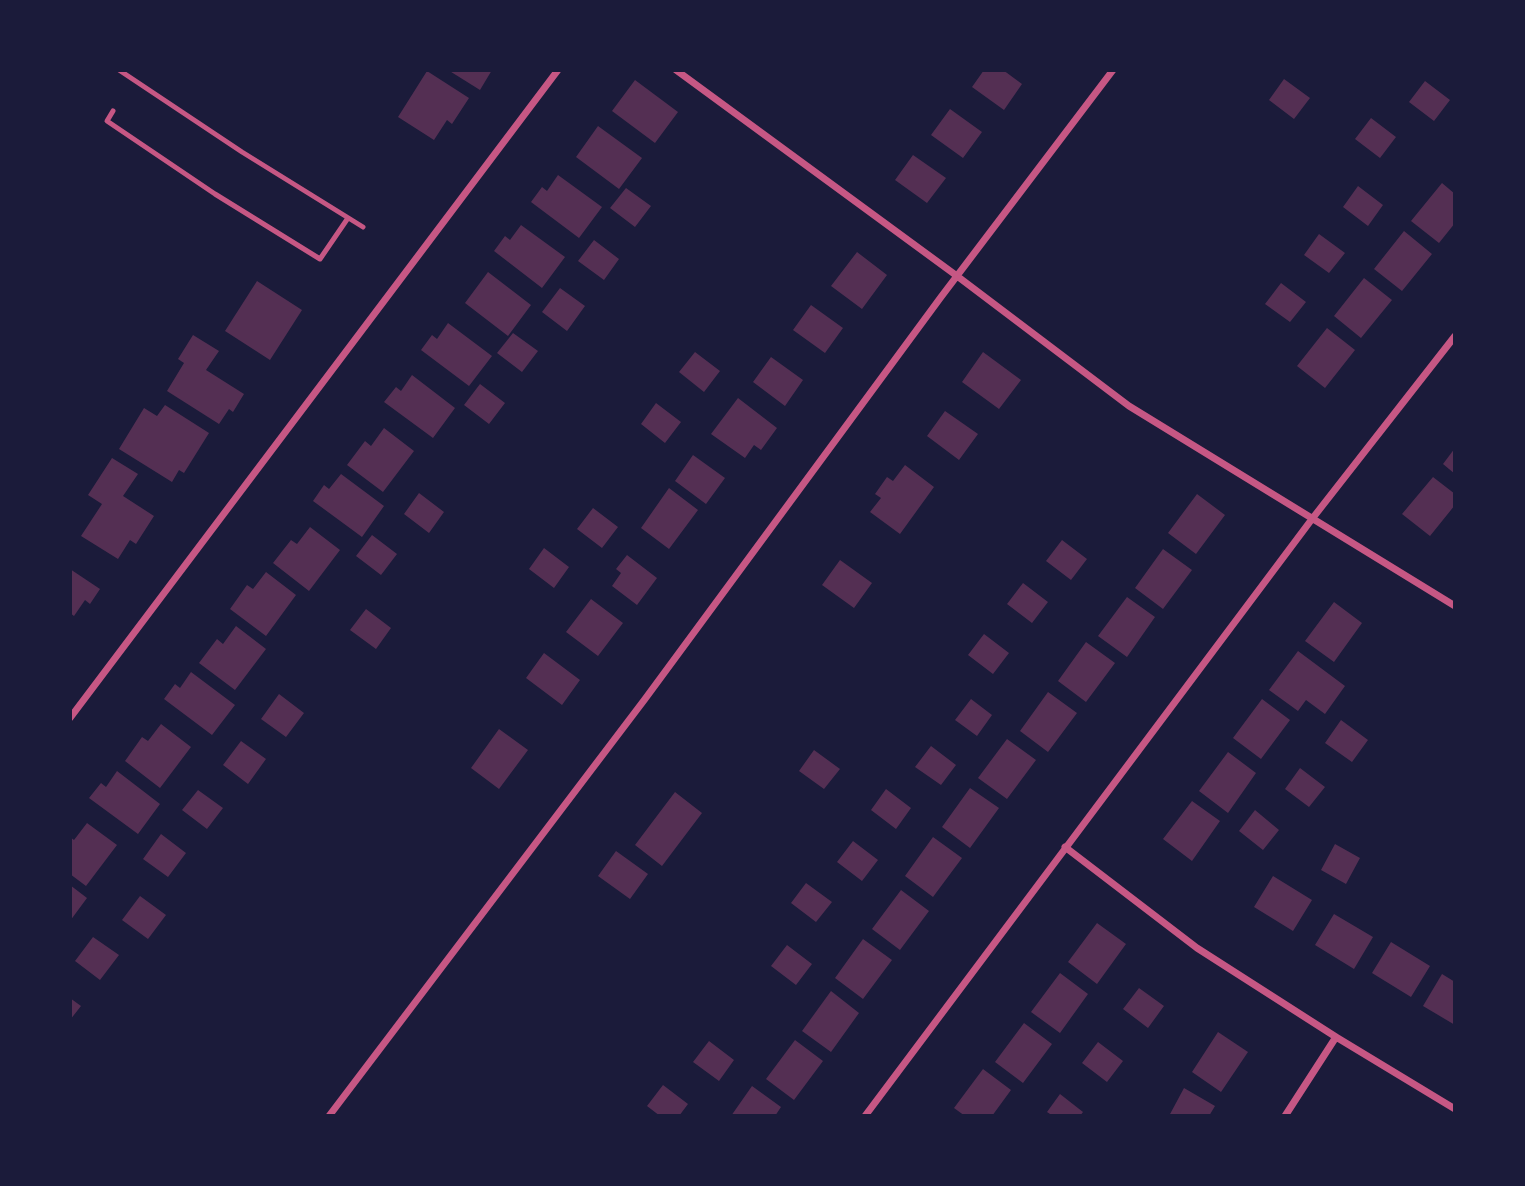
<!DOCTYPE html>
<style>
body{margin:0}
#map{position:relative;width:1525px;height:1186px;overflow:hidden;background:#1b1b3a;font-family:"Nunito Sans",sans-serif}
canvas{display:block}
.frame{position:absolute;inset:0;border:72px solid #1b1b3a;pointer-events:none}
</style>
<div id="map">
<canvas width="1525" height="1186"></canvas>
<div class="frame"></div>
</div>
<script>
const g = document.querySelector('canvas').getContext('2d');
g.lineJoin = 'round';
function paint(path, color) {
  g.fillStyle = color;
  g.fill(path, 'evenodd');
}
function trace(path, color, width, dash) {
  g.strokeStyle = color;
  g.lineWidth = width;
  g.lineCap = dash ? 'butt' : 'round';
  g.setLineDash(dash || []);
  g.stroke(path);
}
const building = new Path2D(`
 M448 70H492L480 90Z
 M984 70H1003L1022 84 1004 110 972 87Z
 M427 71 469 98 452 124 447 120 434 140 398 117Z
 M1284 79 1310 98 1294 119 1269 100Z
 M635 80 678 112 655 143 612 111Z
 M1425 81 1450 100 1434 121 1409 102Z
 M950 109 982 132 963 158 931 135Z
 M1371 118 1396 137 1380 158 1355 139Z
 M598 126 642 158 619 189 576 157Z
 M913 155 946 178 927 203 895 180Z
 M558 175 602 207 579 238 531 202 542 187 547 191Z
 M1442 183 1455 194V223L1439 243 1411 221Z
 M1358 186 1383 205 1368 226 1343 207Z
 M626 188 651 206 635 227 610 208Z
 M521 225 565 257 542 288 494 251 505 236 510 240Z
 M1404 231 1432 254 1402 291 1374 269Z
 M1319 234 1345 253 1329 273 1304 255Z
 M594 240 619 259 604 280 578 261Z
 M857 252 887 275 862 309 831 286Z
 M488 272 531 305 508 336 465 303Z
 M1364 278 1392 300 1361 338 1334 316Z
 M257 281 302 310 270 360 225 331Z
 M1281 283 1306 302 1290 322 1265 304Z
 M560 288 585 306 567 331 542 312Z
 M811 305 843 328 825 353 793 330Z
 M448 323 492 356 469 386 421 350 432 335 437 339Z
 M1327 328 1355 350 1325 388 1297 366Z
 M513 333 538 351 522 372 497 353Z
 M193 335 219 351 206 370 244 394 233 412 229 409 219 424 167 391 184 363 178 359Z
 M695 352 720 371 704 392 679 372Z
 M983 352 1021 380 999 409 962 382Z
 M771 357 803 380 785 406 753 382Z
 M412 375 455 408 433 438 384 402 396 387 401 391Z
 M480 384 505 403 489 424 464 405Z
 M738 398 777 428 761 450 754 445 745 458 711 434Z
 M656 403 681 422 665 443 641 424Z
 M165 405 209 433 184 473 179 470 172 482 119 449 144 408 157 416Z
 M945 411 978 434 959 460 927 436Z
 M384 428 414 451 383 492 347 465 365 441 371 446Z
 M1455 448V474L1443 464Z
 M693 455 725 478 706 504 675 481Z
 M112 458 138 474 123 496 154 516 136 544 130 540 118 559 81 536 102 504 88 495Z
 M905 465 934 487 900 534 870 512 881 498 875 494 887 477 893 481Z
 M341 474 384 506 362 537 313 501 324 485 329 489Z
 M1433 477 1455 494V505L1430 536 1402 514Z
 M669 488 698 510 669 549 641 528Z
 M419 493 444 512 429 533 404 514Z
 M1197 494 1225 515 1196 554 1168 533Z
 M593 508 618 527 602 548 577 529Z
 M310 527 340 550 309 591 273 563 291 540 297 544Z
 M372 535 397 554 381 575 356 556Z
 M1062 540 1087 559 1071 580 1046 561Z
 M544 548 569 567 554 588 529 569Z
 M1163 549 1192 570 1163 609 1135 588Z
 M627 555 657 578 637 605 612 586 621 573 616 569Z
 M840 560 872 583 854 608 822 585Z
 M70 569 100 589 90 604 85 600 74 616 70 613Z
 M266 572 296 595 266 636 230 609 247 585 253 589Z
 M1023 583 1048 602 1032 623 1007 604Z
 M1127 597 1155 617 1127 657 1098 636Z
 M591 599 623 623 598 656 566 632Z
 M1334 602 1362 623 1334 662 1305 641Z
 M366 609 391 628 376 649 350 630Z
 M236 626 266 649 235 690 199 663 217 639 223 644Z
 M984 634 1009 653 993 674 968 655Z
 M1086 642 1115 663 1086 702 1058 681Z
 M1298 651 1345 686 1325 714 1306 700 1298 711 1269 690Z
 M544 653 580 680 562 705 526 678Z
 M191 672 235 705 212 735 164 699 175 684 180 688Z
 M1048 692 1077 713 1048 752 1020 731Z
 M279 694 304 713 286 737 261 719Z
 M971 699 992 715 977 736 955 720Z
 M1262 699 1290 720 1261 759 1233 738Z
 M1341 720 1368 740 1352 762 1325 743Z
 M161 724 191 747 160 788 125 761 142 737 148 741Z
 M499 729 528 750 499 789 471 768Z
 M1007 739 1036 760 1007 799 978 778Z
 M241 741 266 759 248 784 223 765Z
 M931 746 956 765 941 785 915 767Z
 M814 750 840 769 824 789 799 771Z
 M1228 752 1256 773 1228 813 1199 791Z
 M1300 768 1325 787 1309 807 1285 789Z
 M117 771 160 804 138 834 89 798 101 783 106 787Z
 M970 788 999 808 970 848 942 827Z
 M886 789 911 808 896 829 871 810Z
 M198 790 223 808 207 829 182 810Z
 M675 792 702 813 662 866 635 845Z
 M1192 801 1220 821 1192 861 1163 839Z
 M1255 810 1279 830 1263 850 1239 831Z
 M87 823 117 845 86 886 70 874V837L74 840Z
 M161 834 186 853 168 877 143 859Z
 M933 837 962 858 933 897 905 876Z
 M853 841 878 860 862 881 837 862Z
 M1335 844 1360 858 1346 884 1321 870Z
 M616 851 648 874 630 899 598 876Z
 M1273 876 1312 900 1293 931 1254 907Z
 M806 883 832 902 816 922 791 903Z
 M70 885 87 898 70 921Z
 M901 890 929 911 900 950 872 929Z
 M140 896 166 915 148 939 122 920Z
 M1334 914 1373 937 1354 969 1315 945Z
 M1097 923 1126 944 1097 984 1068 962Z
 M93 937 119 955 100 980 75 961Z
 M863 939 892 960 863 999 835 978Z
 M1391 942 1430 966 1411 997 1372 973Z
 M787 945 812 964 796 985 771 966Z
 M1060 973 1088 994 1060 1033 1031 1012Z
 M1442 974 1455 982V1025L1423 1006Z
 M1139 988 1164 1006 1148 1028 1123 1009Z
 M831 991 859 1013 831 1052 802 1031Z
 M70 998 81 1006 70 1020Z
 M1024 1023 1052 1044 1023 1083 995 1062Z
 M1218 1032 1248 1052 1221 1092 1192 1072Z
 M795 1040 823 1061 794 1100 766 1079Z
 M709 1041 734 1060 719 1081 693 1062Z
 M1098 1042 1123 1061 1107 1082 1082 1063Z
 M983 1069 1011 1090 992 1116H965L954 1108Z
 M663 1085 688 1104 679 1116H660L647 1106Z
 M752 1086 781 1107 775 1116H731Z
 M1184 1088 1215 1106 1209 1116H1169Z
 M1060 1094 1083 1112 1080 1116H1053L1047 1112Z`);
const service = new Path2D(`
 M119 70 242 152 363 227
 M113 111 107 121 215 194 320 259 348 218`);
const minor = new Path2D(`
 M676 70 957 276 1129 406 1455 606
 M70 718 558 70
 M1065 847 1197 948 1336 1037 1455 1109
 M329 1116 645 699 941 297 1113 70
 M865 1116 1312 519 1455 336
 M1285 1116 1336 1037`);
paint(building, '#542f53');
trace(service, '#c65784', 5);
trace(minor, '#c65784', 7);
</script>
